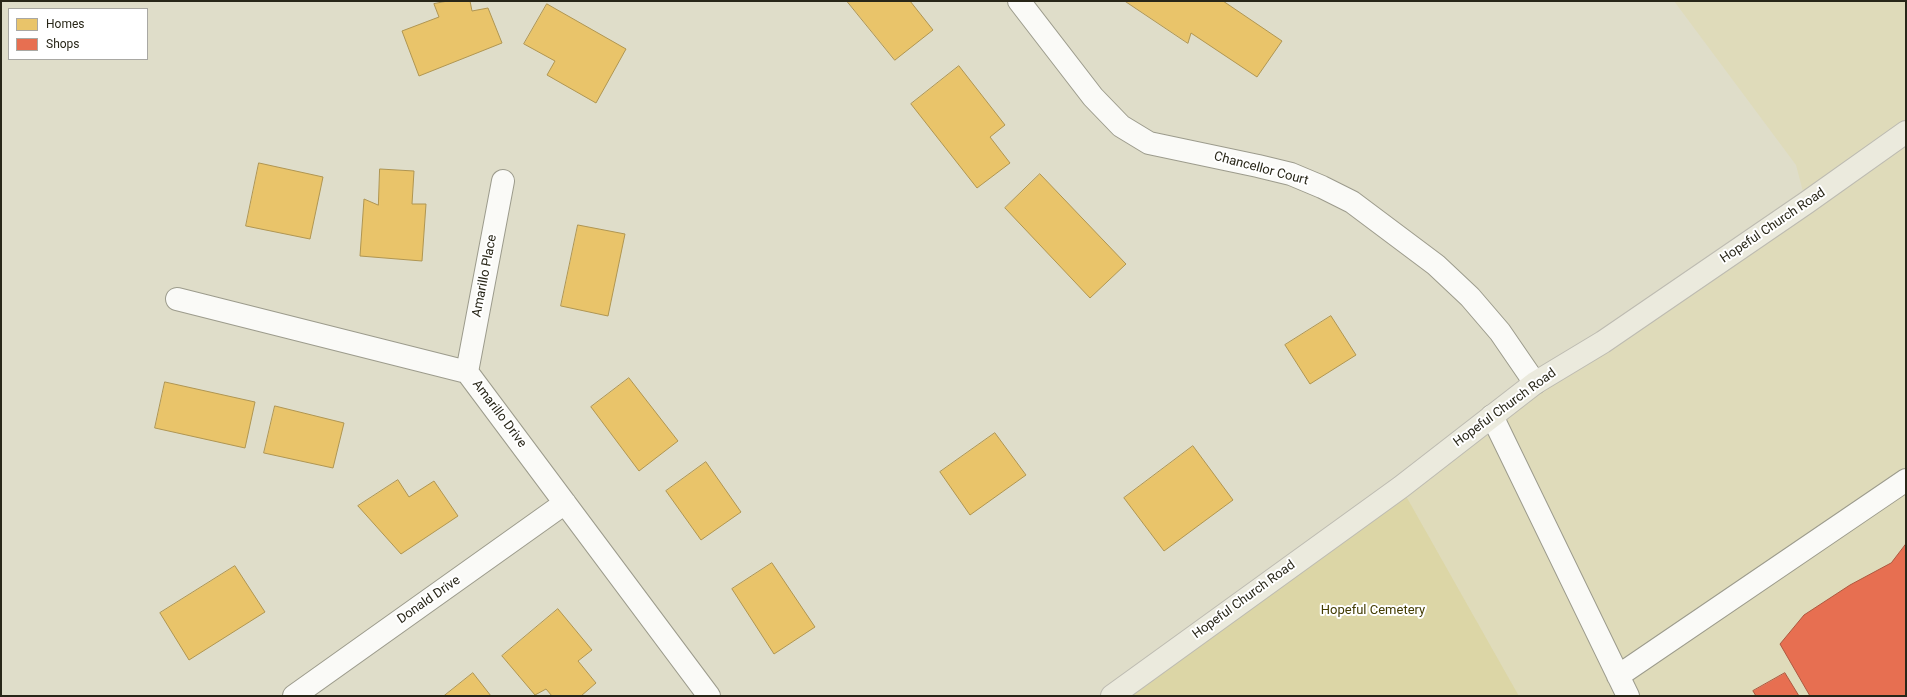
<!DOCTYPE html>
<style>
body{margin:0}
#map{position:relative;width:1907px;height:697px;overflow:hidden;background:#dfddc9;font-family:Roboto,sans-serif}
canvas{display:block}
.frame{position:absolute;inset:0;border:2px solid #282618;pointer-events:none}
.legend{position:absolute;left:8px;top:8px;width:140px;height:52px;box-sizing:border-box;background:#fff;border:1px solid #a9a8a3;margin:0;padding:5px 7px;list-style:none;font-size:12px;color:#282618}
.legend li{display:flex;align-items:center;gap:8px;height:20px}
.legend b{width:20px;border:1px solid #a9a8a3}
</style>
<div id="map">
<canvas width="1907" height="697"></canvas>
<div class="frame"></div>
<ul class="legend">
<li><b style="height:11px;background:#e9c46a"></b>Homes</li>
<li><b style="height:11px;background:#e76f51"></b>Shops</li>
</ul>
</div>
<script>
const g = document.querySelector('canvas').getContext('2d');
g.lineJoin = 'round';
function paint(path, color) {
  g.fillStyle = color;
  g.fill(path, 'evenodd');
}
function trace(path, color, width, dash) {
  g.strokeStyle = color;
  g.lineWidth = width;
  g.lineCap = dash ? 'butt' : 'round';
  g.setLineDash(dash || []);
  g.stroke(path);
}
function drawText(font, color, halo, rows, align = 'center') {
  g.font = font + ' Roboto,sans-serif';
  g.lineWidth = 4;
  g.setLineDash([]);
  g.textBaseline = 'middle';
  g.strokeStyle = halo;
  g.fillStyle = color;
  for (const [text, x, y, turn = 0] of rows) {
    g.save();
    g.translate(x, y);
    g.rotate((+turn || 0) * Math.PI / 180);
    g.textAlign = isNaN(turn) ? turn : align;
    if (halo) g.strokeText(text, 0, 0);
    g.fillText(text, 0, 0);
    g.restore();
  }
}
const built = new Path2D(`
 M1674 1H1906V696H1519L1401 487 1806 203 1796 165Z`);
const green = new Path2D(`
 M1401 487 1519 696H1112Z`);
const homes = new Path2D(`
 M448 1H470L472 11 488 8 502 43 419 76 402 31 439 17 434 4Z
 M847 1H910L933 30 895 60Z
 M1125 1H1223L1282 41 1257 77 1191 33 1188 43Z
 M547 4 626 49 596 103 547 75 555 61 524 44Z
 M959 66 1005 125 990 137 1010 163 977 188 911 104Z
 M259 163 323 177 310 239 246 226Z
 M380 169 414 171 412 204H426L422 261 360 256 364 199 378 205Z
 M1040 174 1126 264 1090 298 1005 208Z
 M578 225 625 234 608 316 561 306Z
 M1331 316 1356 355 1310 384 1285 345Z
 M629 378 678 441 639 471 591 407Z
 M165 382 255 402 245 448 155 428Z
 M275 406 344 423 333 468 264 453Z
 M995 433 1026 475 970 515 940 472Z
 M1193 446 1233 500 1164 551 1124 498Z
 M706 462 741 512 701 540 666 491Z
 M398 480 409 497 434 481 458 516 401 554 358 506Z
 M772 563 815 627 774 654 732 589Z
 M235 566 265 612 189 660 160 613Z
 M558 609 592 650 578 661 596 683 581 696H552L546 689 535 695 502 656Z
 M473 673 491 696H444Z`);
const shops = new Path2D(`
 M1906 544V696H1810L1780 644 1804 615 1850 585 1891 563Z
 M1785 673 1799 696H1756L1753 691Z`);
const minor = new Path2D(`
 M1019 1 1093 97 1121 126 1149 143 1258 166 1291 174 1322 187 1352 202 1436 265 1470 297 1500 332 1535 383
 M177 299 467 372 709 696
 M467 372 503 181
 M1492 416 1628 696
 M1618 676 1906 480
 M294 696 565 503`);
const major = new Path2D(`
 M1112 696 1401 487 1535 383 1603 342 1806 203 1906 132`);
const streetNames = [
 ["Chancellor Court",1261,169,15],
 ["Hopeful Church Road",1773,226,-34],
 ["Amarillo Place",485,276,-79],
 ["Hopeful Church Road",1505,408,-36],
 ["Amarillo Drive",499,414,53],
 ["Donald Drive",429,600,-35],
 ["Hopeful Church Road",1244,600,-36]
];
const parkNames = [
 ["Hopeful Cemetery",1373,611]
];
paint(built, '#dfdbba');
paint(green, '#dcd6a6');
paint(homes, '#e9c46a');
trace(homes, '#af9551', 1);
paint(shops, '#e76f51');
trace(shops, '#ae5940', 1);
trace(minor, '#9c9b8c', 24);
trace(major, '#bdbbb1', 24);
trace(minor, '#fafaf7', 22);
trace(major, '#ebeadd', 22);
drawText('13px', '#282618', '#fff', streetNames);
drawText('13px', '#433c02', '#fff', parkNames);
</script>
